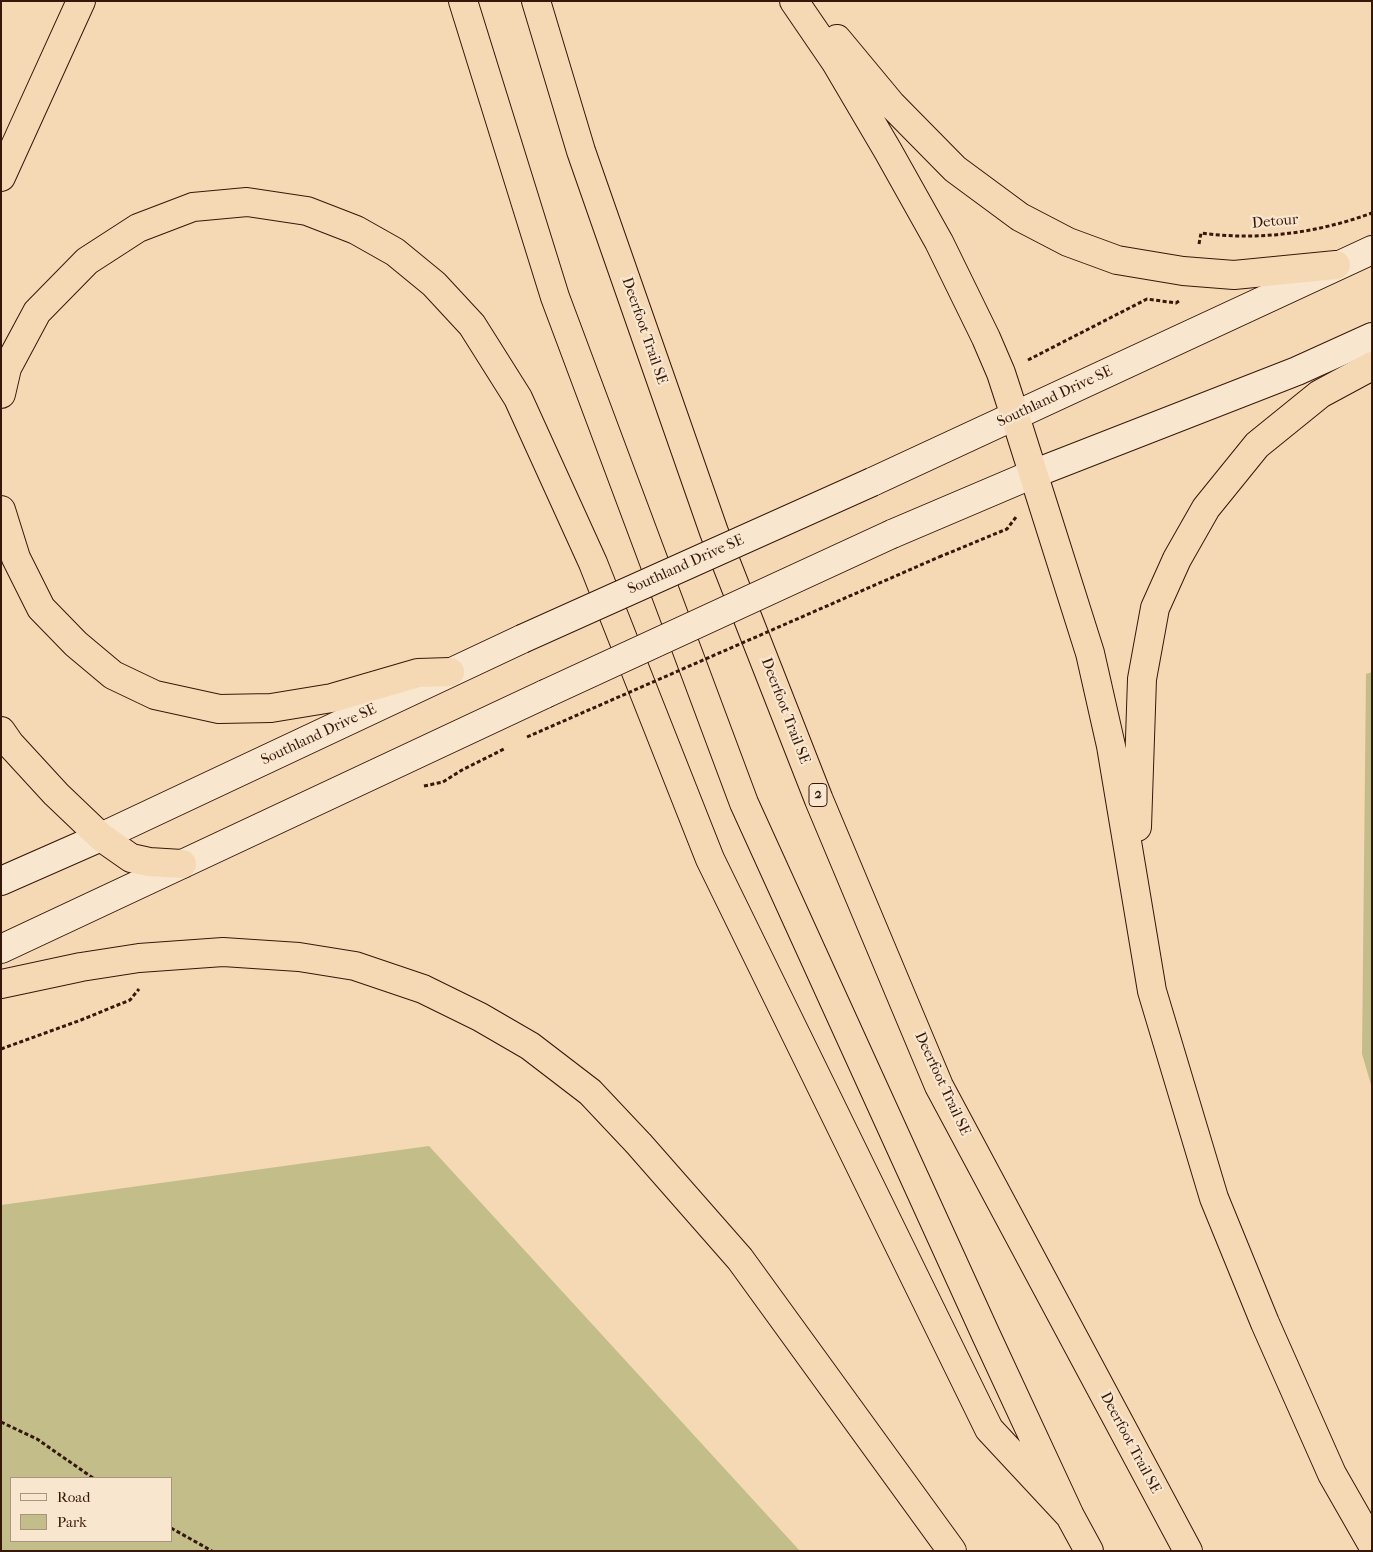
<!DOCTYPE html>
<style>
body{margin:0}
#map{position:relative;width:1373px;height:1552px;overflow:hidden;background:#f5d9b4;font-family:"IM FELL French Canon",serif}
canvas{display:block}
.frame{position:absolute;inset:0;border:2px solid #36180a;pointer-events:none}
.legend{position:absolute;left:10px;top:1477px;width:162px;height:65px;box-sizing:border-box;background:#f8e6ce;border:1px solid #aa9480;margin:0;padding:6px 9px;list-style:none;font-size:15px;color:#36180a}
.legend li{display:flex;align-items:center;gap:10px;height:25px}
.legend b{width:25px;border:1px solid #aa9480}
</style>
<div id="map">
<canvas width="1373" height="1552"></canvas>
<div class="frame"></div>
<ul class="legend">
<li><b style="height:6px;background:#f8e6ce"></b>Road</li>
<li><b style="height:14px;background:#c2bd89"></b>Park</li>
</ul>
</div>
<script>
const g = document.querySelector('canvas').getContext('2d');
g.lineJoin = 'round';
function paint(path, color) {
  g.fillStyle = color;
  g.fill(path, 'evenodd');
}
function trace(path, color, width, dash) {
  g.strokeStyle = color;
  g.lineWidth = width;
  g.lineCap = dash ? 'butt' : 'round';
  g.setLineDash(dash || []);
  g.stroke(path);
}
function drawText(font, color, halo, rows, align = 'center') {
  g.font = font + ' "IM FELL French Canon",serif';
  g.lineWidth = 4.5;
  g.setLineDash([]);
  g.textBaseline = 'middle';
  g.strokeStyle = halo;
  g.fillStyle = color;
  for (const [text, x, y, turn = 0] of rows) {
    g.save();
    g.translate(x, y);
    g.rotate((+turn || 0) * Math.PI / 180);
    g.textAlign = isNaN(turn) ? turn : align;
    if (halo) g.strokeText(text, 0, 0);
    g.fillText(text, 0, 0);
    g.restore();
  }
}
const green = new Path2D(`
 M1372 672V1088L1362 1054 1366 674Z
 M429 1146 800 1551H1V1205ZM11 1478H171V1541H11Z`);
const path = new Path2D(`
 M1199 244 1201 233C1259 241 1317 233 1372 213
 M1028 360 1147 299 1176 303 1179 301
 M939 557 1007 529 1016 517
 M424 786 443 782 462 770 504 749
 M1 1049 81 1020 130 1000 139 989
 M1 1422 37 1439 93 1478
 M171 1528 212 1551`);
const secondary = new Path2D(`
 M872 482 1372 250
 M892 534 1033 474 1297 371 1372 337
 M1 881 101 837 522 639
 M1 949 545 694`);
const highway = new Path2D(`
 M463 1 555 297 744 803 986 1335 1070 1516 1089 1551
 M536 1 581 151 714 532 819 800 939 1086 1188 1551
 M794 1 835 61 888 151 939 242 986 338 1001 373 1015 416 1090 653 1111 746 1152 991 1214 1198 1265 1323 1332 1474 1372 1544
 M837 39 891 104 955 169 1020 217 1068 242 1117 260 1183 271 1234 275 1336 265
 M1 177 81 1
 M1 394 7 368 37 312 87 261 138 228 193 207 247 202 307 211 356 230 395 252 434 284 472 325 518 398 593 563 710 859 989 1429 1070 1516
 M1 510 16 558 41 608 76 644 113 675 155 695 219 709 271 708 332 698 418 673 450 672
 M1 731 10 744 56 794 101 837 131 858 149 862 182 864
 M1137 827 1142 679 1155 608 1177 559 1206 508 1257 445 1320 394 1372 366
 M1 984 81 967 139 958 223 952 299 957 355 966 423 989 480 1017 530 1046 590 1092 639 1144 740 1259 952 1551`);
const pathBridge = new Path2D(`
 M527 737 939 557`);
const secondaryBridge = new Path2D(`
 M522 639 872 482
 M545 694 892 534`);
const shields = [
 [818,795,18]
];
const shieldNames = [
 ["2",818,795]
];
const streetNames = [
 ["Detour",1275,222,-5],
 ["Deerfoot Trail SE",644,331,71],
 ["Southland Drive SE",1055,397,-25],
 ["Southland Drive SE",686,565,-24],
 ["Deerfoot Trail SE",785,711,69],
 ["Southland Drive SE",319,735,-25],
 ["Deerfoot Trail SE",942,1084,65],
 ["Deerfoot Trail SE",1130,1443,62]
];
paint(green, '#c2bd89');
trace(secondary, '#36180a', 30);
trace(highway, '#36180a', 30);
trace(path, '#36180a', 3, [4, 2.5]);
trace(secondary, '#f8e6ce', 28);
trace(highway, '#f5d9b4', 28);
trace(secondaryBridge, '#36180a', 30, []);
trace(pathBridge, '#36180a', 3, [4, 2.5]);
trace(secondaryBridge, '#f8e6ce', 28);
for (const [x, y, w] of shields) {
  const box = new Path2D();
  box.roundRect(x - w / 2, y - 11.5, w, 23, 4);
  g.fillStyle = '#f8e6ce';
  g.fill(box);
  trace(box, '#36180a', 1);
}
drawText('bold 14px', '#36180a', null, shieldNames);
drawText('15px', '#36180a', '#f8e6ce', streetNames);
</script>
